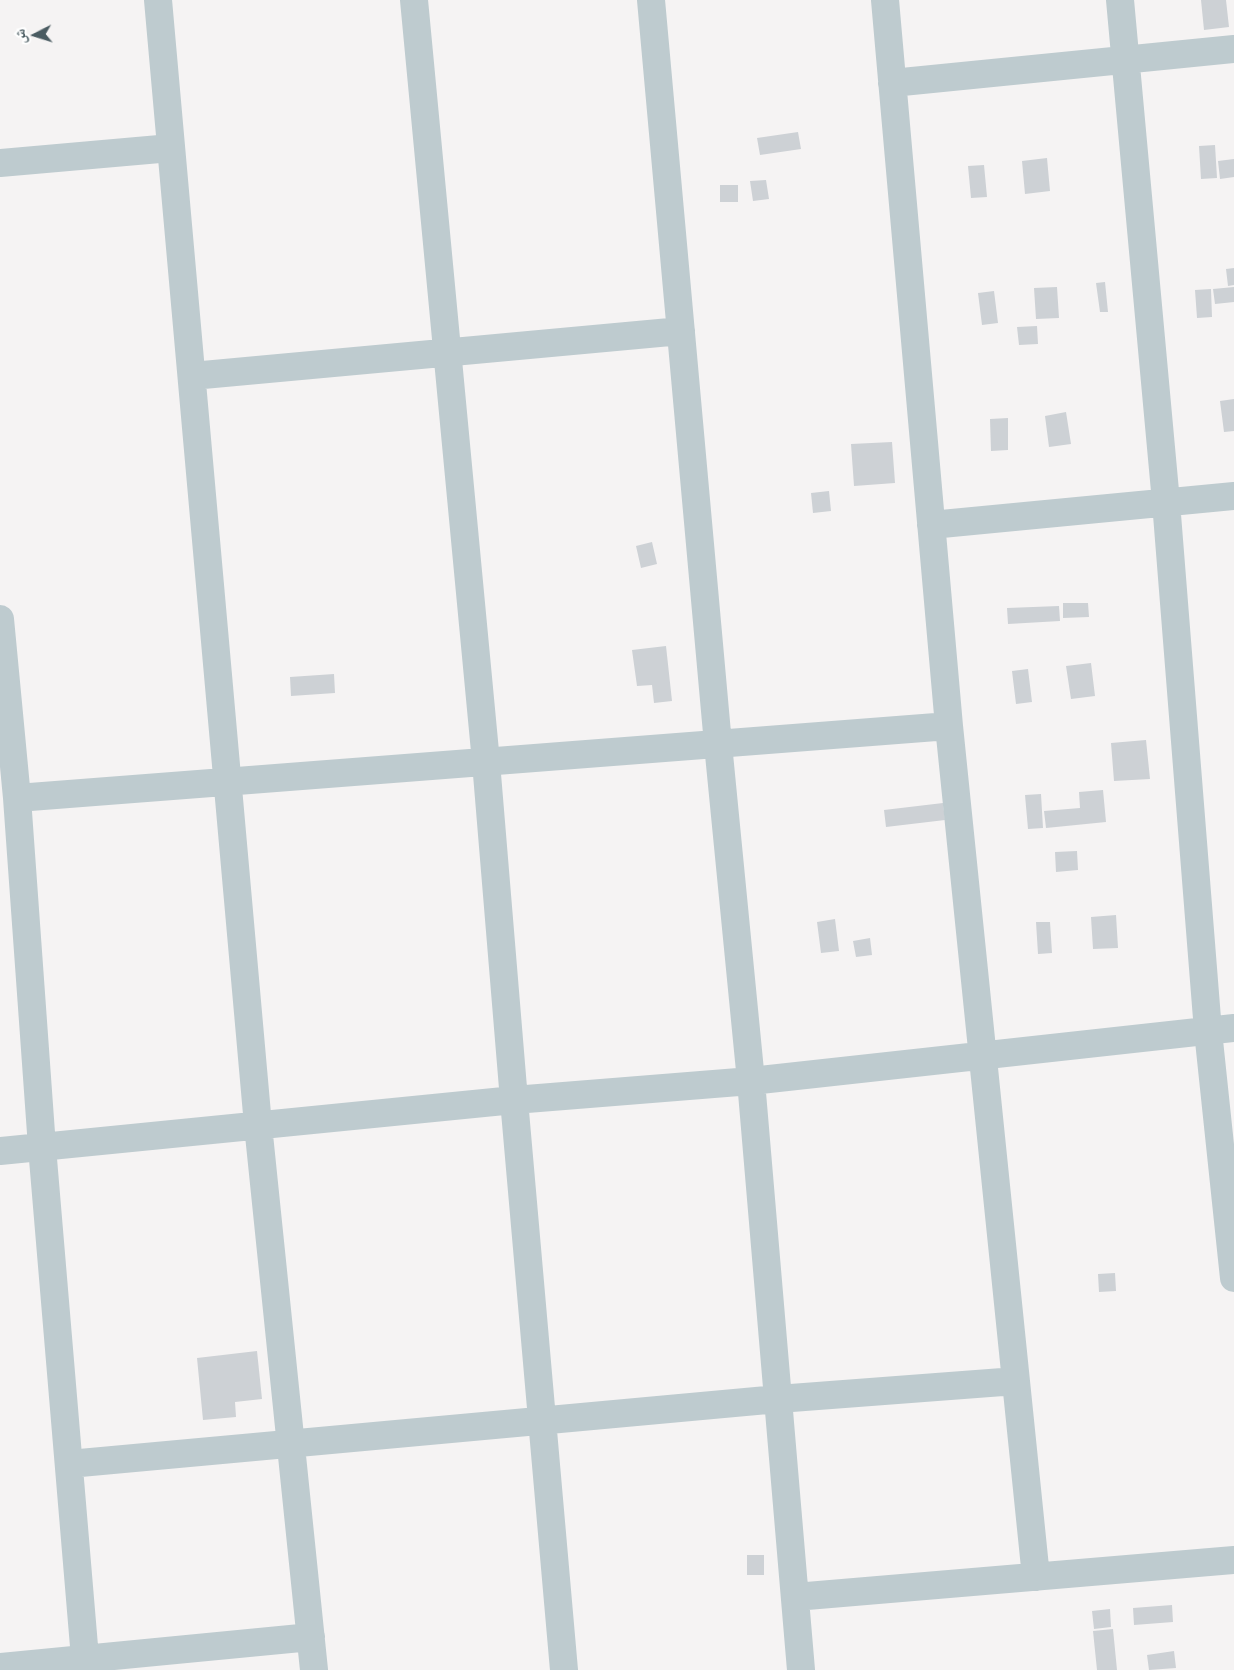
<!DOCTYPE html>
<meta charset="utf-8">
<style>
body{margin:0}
#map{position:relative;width:1234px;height:1670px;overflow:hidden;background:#f5f3f3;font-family:Helvetica,"Noto Naskh Arabic",sans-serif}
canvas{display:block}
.north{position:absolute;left:10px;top:10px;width:50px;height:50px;-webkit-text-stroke:4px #fff;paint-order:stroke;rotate:265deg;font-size:14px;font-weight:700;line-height:20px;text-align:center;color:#4a5b61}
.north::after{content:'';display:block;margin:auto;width:18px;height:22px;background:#4a5b61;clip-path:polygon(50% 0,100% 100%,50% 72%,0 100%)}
</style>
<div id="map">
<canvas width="1234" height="1670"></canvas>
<div class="north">ش</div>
</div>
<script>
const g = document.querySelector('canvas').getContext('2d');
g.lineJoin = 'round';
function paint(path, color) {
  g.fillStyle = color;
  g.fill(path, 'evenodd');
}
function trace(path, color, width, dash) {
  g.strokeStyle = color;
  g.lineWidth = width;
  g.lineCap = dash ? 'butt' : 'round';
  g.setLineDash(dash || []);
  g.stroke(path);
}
const building = new Path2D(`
 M1201 0H1226L1229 27 1204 30Z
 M798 132 801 149 760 155 757 138Z
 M1215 145 1217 178 1201 179 1199 146Z
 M1047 158 1050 191 1025 194 1022 161Z
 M1234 159V177L1220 179 1218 161Z
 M984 165 987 197 971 198 968 166Z
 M766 180 769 199 753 201 750 181Z
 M720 185H738V202H720Z
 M1234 268V285L1228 286 1226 269Z
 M1105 282 1108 312H1100L1096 283Z
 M1057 287 1059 318 1036 319 1034 288Z
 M1234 287V302L1215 304 1213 289Z
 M1211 289 1212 317 1197 318 1195 290Z
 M994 291 998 323 982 325 978 293Z
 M1037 326 1038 344 1019 345 1017 327Z
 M1234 399V431L1224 432 1220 401Z
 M1066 412 1071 444 1049 447 1045 416Z
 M1008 418V450L991 451 990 419Z
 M892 442 895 483 854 486 851 444Z
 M829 491 831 511 813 513 811 493Z
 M652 542 657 564 641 568 636 546Z
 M1063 603H1088L1089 617 1063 618Z
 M1059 606 1060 621 1008 624 1007 608Z
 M666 646 672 701 654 703 652 685 637 686 632 650Z
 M1091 663 1095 696 1071 699 1066 666Z
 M1028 669 1032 702 1016 704 1012 671Z
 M334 674 335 693 291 696 290 677Z
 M1146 740 1150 779 1114 781 1111 743Z
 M1103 790 1106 822 1046 828 1044 811 1080 808 1079 792Z
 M1041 794 1043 828 1028 829 1025 795Z
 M943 803 945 820 886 827 884 810Z
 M1077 851 1078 870 1056 872 1055 852Z
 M1116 915 1118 948 1093 949 1091 917Z
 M835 919 839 951 821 953 817 922Z
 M1036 922H1050L1052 953 1038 954Z
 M870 938 872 955 856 957 853 941Z
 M1115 1273 1116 1291 1099 1292 1098 1274Z
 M257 1351 262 1399 235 1402 236 1417 203 1420 197 1358Z
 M747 1555H764V1575H747Z
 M1172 1605 1173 1622 1134 1625 1133 1608Z
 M1110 1609 1111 1627 1094 1629 1092 1611Z
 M1113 1629 1117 1670H1097L1093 1631Z
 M1174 1651 1176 1668 1149 1670 1147 1655Z`);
const minor = new Path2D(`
 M158 0 258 1125 314 1670
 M414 0 486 762 514 1100 564 1670
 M651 0 718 744 751 1081 801 1670
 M885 0 949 726 1036 1577
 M1120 0 1166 502 1208 1031 1234 1278
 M892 83 1234 49
 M0 163 171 148
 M192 376 681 331
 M931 525 1234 496
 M0 619 17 798 42 1147 85 1658
 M17 798 949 726
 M0 1151 514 1100 751 1081 1234 1028
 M69 1464 778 1399 1016 1381
 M795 1597 1234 1560
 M0 1667 311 1637`);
paint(building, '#cdd1d5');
trace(minor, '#becbcf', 28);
</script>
